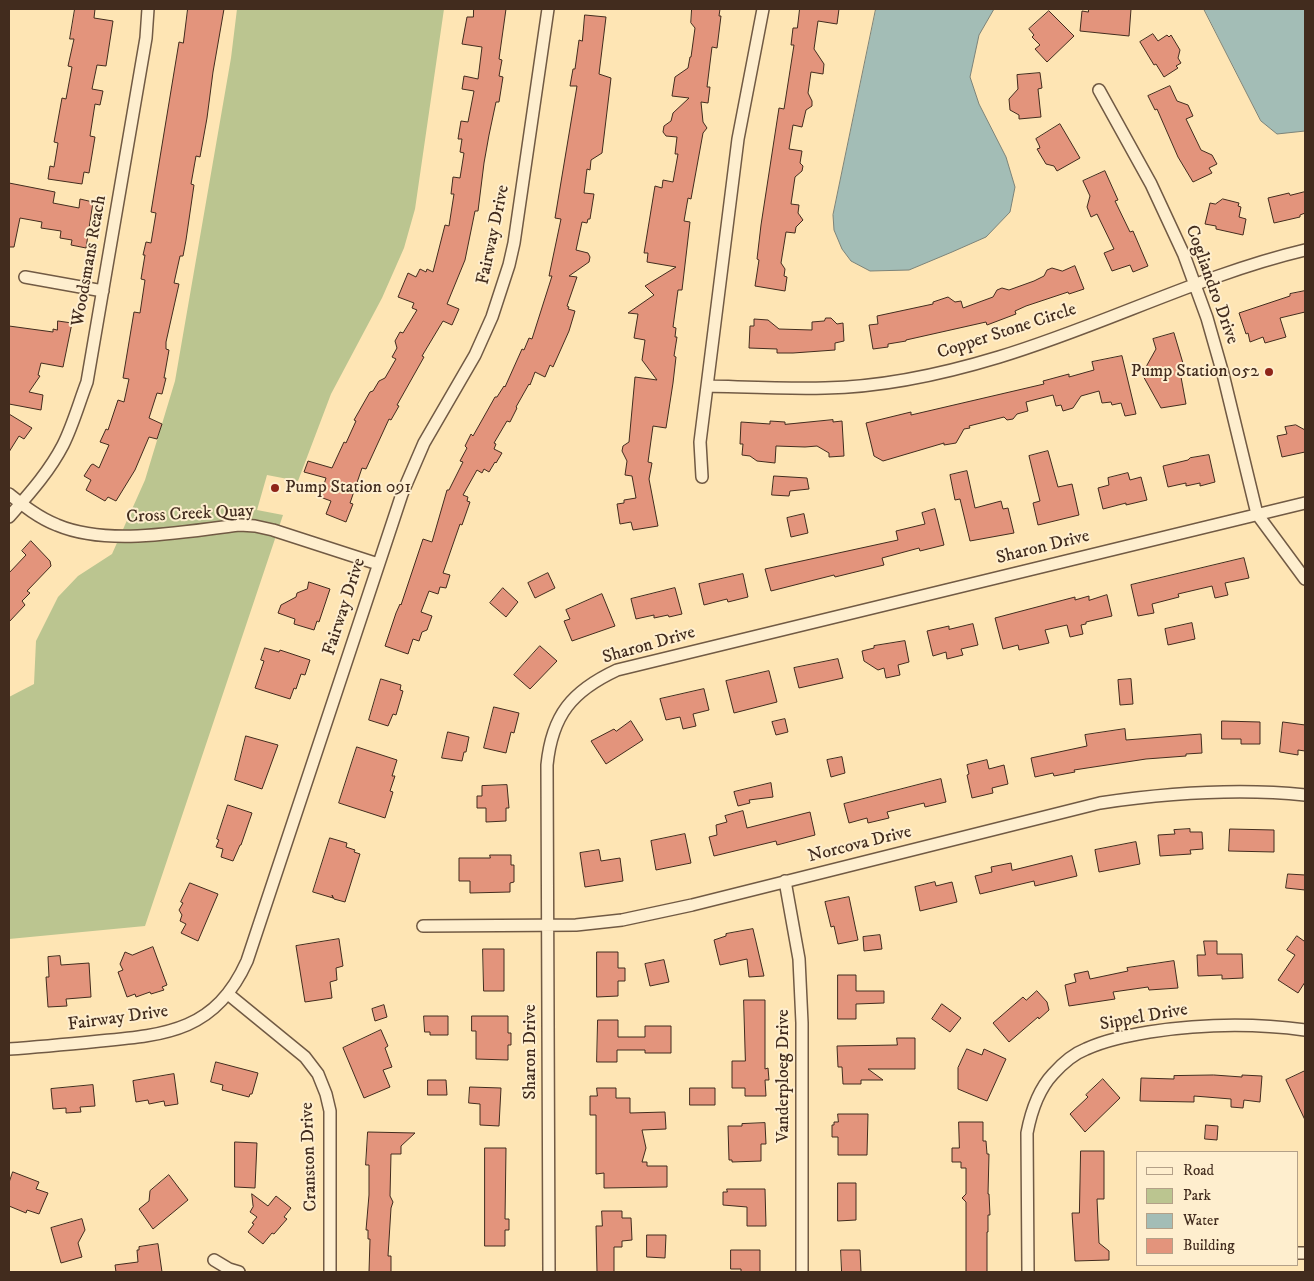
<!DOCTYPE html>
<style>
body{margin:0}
#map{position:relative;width:1314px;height:1281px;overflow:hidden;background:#fee5b4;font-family:"IM FELL DW Pica",serif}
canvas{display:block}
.frame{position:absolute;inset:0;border:10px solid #422c1e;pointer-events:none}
.legend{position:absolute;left:1136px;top:1151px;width:162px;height:115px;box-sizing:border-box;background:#feeece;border:1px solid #b3a088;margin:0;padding:6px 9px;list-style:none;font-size:15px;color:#422c1e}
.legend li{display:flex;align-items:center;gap:10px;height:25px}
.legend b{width:25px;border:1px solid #b3a088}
</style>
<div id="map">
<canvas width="1314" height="1281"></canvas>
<div class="frame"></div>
<ul class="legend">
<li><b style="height:6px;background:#feeece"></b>Road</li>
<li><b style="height:14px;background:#bbc590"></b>Park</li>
<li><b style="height:14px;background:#a3bdb6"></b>Water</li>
<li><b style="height:14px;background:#e3947c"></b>Building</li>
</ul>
</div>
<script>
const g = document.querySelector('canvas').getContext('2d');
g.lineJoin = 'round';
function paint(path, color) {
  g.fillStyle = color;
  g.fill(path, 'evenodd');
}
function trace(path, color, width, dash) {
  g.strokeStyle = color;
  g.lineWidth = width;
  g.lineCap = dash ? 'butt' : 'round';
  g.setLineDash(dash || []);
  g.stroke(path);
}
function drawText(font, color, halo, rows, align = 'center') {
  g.font = font + ' "IM FELL DW Pica",serif';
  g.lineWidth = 4;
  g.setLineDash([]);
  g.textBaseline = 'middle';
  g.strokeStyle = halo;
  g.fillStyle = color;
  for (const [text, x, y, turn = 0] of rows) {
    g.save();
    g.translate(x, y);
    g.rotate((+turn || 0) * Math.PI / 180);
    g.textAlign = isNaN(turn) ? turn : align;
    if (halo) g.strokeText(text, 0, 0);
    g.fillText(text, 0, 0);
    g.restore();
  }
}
const green = new Path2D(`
 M237 9H444L415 209 404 248 382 298 331 394 298 481 267 475 257 510 283 515 145 926 9 939V697L34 684 36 641 58 597 78 576 112 554 145 480 175 381 231 58Z`);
const water = new Path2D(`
 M876 9H994L979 35 970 77 979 104 1006 157 1015 187 1010 212 986 237 952 252 909 270 870 271 851 261 842 249 834 230 833 215Z
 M1204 9H1305V131L1277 134 1261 121Z`);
const building = new Path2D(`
 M75 9H95L94 18 113 21 106 66 97 65 92 89 103 91 100 105 95 104 90 136 95 137 89 173 84 172 82 184 48 179 50 166 54 167 58 143 54 142 62 98 66 99 72 67 68 66 74 39H70Z
 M188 9H224L213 72 207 118 200 157 196 156 191 184 194 185 186 240 183 256H180L174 283 179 284 166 342V349L169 350 164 378H166L162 394 157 393 149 418 162 424 157 439 149 437 135 470 116 501 108 497 105 501 86 490 91 480 84 476 91 465 93 464 99 468 109 445 100 442 106 429 108 430 118 400 124 402 129 379 123 378 134 312 140 313 145 280 141 279 145 255H143L146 242 151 243 156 213 151 212 179 42 183 43Z
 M474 9H506L499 59 502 60 499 76 503 77 499 102H496L489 135 484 163 478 211H475L465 260 447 304 459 309 452 325 443 321 422 356 424 357 397 405 399 406 391 420 389 419 366 469 362 468 350 503 353 504 346 522 326 514 331 501 320 497 326 478 304 472 308 461 332 468 344 442 346 443 356 421 354 420 370 392 373 391 379 381 385 378 396 359 392 357 397 348 395 341 400 332 403 333 417 310 412 308 414 303 398 297 408 273 416 277 420 269 426 272 427 269 433 272 445 225 449 226 454 194H451L453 177 460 178 464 153 460 152 462 139H458L461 121 468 122 474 91 462 89 464 76 478 79 482 47 462 44 467 17H473Z
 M692 9H720L719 16H721L717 48 712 47 707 87H710L708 103 701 102 703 122 707 128 703 133 691 199 688 198 684 221 690 222 682 290H678L673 327 676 328 675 337H677L674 356 676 357 673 383 666 428 653 426 648 462 652 463 649 479 658 526 633 530 631 522 620 524 617 504 624 503V500L636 498 632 476 625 475 627 461 622 451 623 446 629 442 635 377 657 380 642 360 645 340 634 338 638 314 628 313 654 295 645 286 676 267 647 262 648 253H644L655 186 662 188 663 180 673 182 678 154H675L677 137 666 136 663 132 664 126 671 121 673 113 689 98 672 96 675 77 688 68 690 57H691L695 28 691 23Z
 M800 9H839L837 24 818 21 814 49 824 64 823 74 811 72 808 93 812 101V106L806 110 802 127 793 125 789 149 802 151 800 163 803 166 802 171 795 177 791 204 799 205 798 213 803 220 796 227 795 233 786 232 781 263 785 269 784 276 787 277 785 291 755 286 759 260 757 259 761 225 779 108 784 109 794 45H791L793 28H797Z
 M1089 9H1131L1129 36 1080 31 1082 11 1088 12Z
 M1049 11 1074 36 1047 62 1035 49 1040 45 1032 37 1034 35 1029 29Z
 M585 15 606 17 599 74 611 78 602 153 591 160 590 170 587 169 584 193 594 194 590 219H588L587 223 582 222 576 250 588 253 590 257 589 262 569 276 577 277 567 306 569 307 568 309 575 311 569 331 553 367 550 365 545 377 535 372 530 385 529 384 516 407 517 408 510 422 507 421 494 443 496 444 494 449 502 453 496 463 495 462 489 472 484 469 482 473 477 470 463 495 468 497 467 501 470 502 462 525 460 524 443 573 450 575 446 588 440 587 438 594 429 591 421 612 432 616 427 630 422 632 419 641 413 639 408 654 385 646 396 613 400 604 401 605 423 539 432 542 447 490H449L463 462 460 461 467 448 465 446 471 434 473 436 495 397H497L504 386 505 387 522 349 524 350 529 338 532 339 552 276H549L561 219 555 218 577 86H570L573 69H575L579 40 582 41Z
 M1153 34 1158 41 1167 35 1169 37 1171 35 1180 50 1178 58 1181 63 1176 66 1178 68 1164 77 1156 64 1154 65 1140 42Z
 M1040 73 1042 88 1038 89 1041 117 1019 119V115L1010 110 1009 99 1018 89 1017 75Z
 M1170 86 1177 101 1188 105 1193 116 1186 119 1201 150 1212 155 1217 164 1209 168 1212 173 1193 182 1178 157 1157 109 1155 110 1148 96Z
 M1060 124 1080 158 1057 171 1054 166 1046 164 1037 149 1040 148 1039 145 1036 139Z
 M1105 171 1118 200 1115 201 1130 232 1133 231 1148 266 1133 272 1130 265 1112 271 1104 253 1114 249 1097 214 1091 217 1087 207 1090 196 1083 181Z
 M9 183 55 192 53 203 79 208 80 199 93 202 86 248 71 245 72 240 60 238 61 231 41 228 42 222 20 218 14 247H9Z
 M1305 192V213L1300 215V217L1274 223 1268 198 1289 193 1290 195Z
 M1223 199 1239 203 1238 206 1241 207 1239 217 1246 219 1243 235 1216 229V226L1205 224 1210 203 1215 204Z
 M1075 266 1084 289 1069 294 1068 292 1026 306 1015 311 1016 314 987 325 986 322 906 340V341L888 344V347L873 349 869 325 878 324 877 316 933 304V302L948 297 955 302 961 301 963 308 993 297 997 290 1002 288 1009 290 1034 281 1044 276 1047 270 1052 268 1062 271Z
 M1305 291V312L1280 318 1286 337 1265 343 1263 337 1250 342 1248 333 1246 334 1239 313 1290 296V294Z
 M826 318H831L837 324 843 323 844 341 835 343V350L793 353H777V349L749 348 750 326H754V319L768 320 779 329 812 330V322L824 321Z
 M58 321 72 323 63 367 41 363 38 375 40 376 29 392 43 395 41 410 9 404V326L53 332V329L57 330Z
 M1174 333 1185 370 1182 371 1183 376 1181 377 1186 404 1161 408 1142 374 1156 349 1153 339Z
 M1122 356 1136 414 1125 416 1121 403 1112 405 1111 402 1102 403 1099 391 1081 396 1073 408 1063 411 1061 405 1056 406 1053 395 1026 402 1028 411 1017 414 1013 419 1007 420 1004 417 969 426 970 428 964 429 956 443 944 445V443L883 461 874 456 866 423 911 412V415L1044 384 1043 381 1069 374V377L1094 370 1092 362Z
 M9 414 32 428 24 439 19 436 9 452Z
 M833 420V422L842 421 844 456 829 457V453L817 446 805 447 776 446 775 463 757 461 750 456 742 455 743 444H740L741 422 770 424V421L785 422V424Z
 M1296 425 1305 430V452L1282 457 1277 436 1287 434 1285 427Z
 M1048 451 1058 487 1072 484 1079 515 1038 525 1033 503 1040 501 1029 456Z
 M1209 455 1215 482 1200 486V483L1186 486V483L1168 487 1163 466 1188 460 1190 458Z
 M967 471 975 508 1001 501 1003 509 1008 508 1014 533 970 541 960 499 955 500 950 475Z
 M1128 473 1130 480 1141 477 1147 500 1126 505V503L1103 509 1098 488 1109 485 1108 478Z
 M774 476 807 478 809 489 790 491 789 496 772 495Z
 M935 509 944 545 920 551 919 548 882 558 884 565 835 577 834 575 771 591 765 569 898 540 896 531 925 524 922 513Z
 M804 514 808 533 791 537 787 518Z
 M31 541 50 561 51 566 27 591 30 593 22 601 25 605 9 622V573L26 555 22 551Z
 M1244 558 1249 578 1225 583 1228 595 1215 598 1212 586 1178 594 1179 597 1152 604 1154 613 1138 616 1131 585Z
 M548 573 555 588 535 598 528 583Z
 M743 574 748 597 728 602 727 599 704 605 699 584Z
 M309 582 330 589 319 622 317 621 314 630 294 624 295 619 278 613 281 605 296 597 297 593 307 589Z
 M503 588 518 602 506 617 490 603Z
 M675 588 682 614 669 617 668 615 654 618V615L636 619 631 599Z
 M602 594 615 626 572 641 564 621 570 619 566 610Z
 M1107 595 1112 616 1086 622V624L1081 625 1083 634 1070 637 1067 625 1045 630 1049 643 1019 650 1018 645 1003 649 995 618 1075 597V600L1089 596V600Z
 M1192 623 1195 639 1168 645 1165 629Z
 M973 624 978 645 961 649 963 655 947 659 946 652 933 656 927 631 949 626V629Z
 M905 641 909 662 898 665 900 675 886 678 884 668 878 670 864 661 862 651 874 648V646Z
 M540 646 557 661 530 689 514 675Z
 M265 648 279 652 280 650 310 660 305 675 301 674 296 689 294 688 290 699 255 688 264 661 261 660Z
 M838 659 843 678 799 688 794 668Z
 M769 671 777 702 734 713 726 681Z
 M381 679 401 685 400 690 403 691 396 715 393 714 388 726 369 720Z
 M1131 679 1133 704 1120 705 1118 680Z
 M704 689 709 710 693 714 696 726 683 729 680 717 666 720 660 699Z
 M494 707 519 713 514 733 511 732 506 753 484 748Z
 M785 719 788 732 776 735 772 722Z
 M631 721 643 740 606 764 591 741 614 729 616 731Z
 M1222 721 1260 722V744H1241V739H1222Z
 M1283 722 1305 725V751L1298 750V755L1280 752Z
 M1125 729 1126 740 1201 734 1202 753 1186 754V756L1146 759 1074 770 1075 772 1054 776 1053 773 1035 777 1031 758 1087 746 1085 735Z
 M448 732 469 737 466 752H464L462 761 442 758Z
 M246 736 278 745 262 789 235 780Z
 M357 747 397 760 392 776H395L390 791 393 792 385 818 339 803Z
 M842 757 845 773 831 777 827 760Z
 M987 760 989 769 1004 765 1008 784 992 788 993 793 972 798 967 775 969 774 967 765Z
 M941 779 946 802 925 807 924 803 887 812 889 818 868 823 867 818 849 823 844 804Z
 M771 783 773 797 749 800 750 803 738 806 734 792Z
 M507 785 509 808H506V821L486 822V808H477V796H482V786Z
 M228 805 252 813 241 845H240L233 861 221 857 223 849 216 847 219 840 217 839Z
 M743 811 747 828 810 812 815 835 777 845 776 841 714 856 709 837 717 835 716 825 727 822 725 816Z
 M1190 829V832H1202L1203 849 1190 850 1191 854 1160 856 1158 835 1175 834 1174 830Z
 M1230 829 1274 830V852L1229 851Z
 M685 834 691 863 656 870 651 841Z
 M330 838 347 843 346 847 355 850 354 852 360 854 345 902 334 899 332 895 333 898 313 892Z
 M1136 842 1140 864 1099 872 1095 850Z
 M599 850 601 861 620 858 623 881 585 887 580 853Z
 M490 855H511V865H514V882L510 883V892L470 893V881H459V858H490Z
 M1072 856 1077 876 1035 886 1034 881 980 894 975 876 992 872 991 867 1011 863 1012 870Z
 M1288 874 1305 875V890L1286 888Z
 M935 882 936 886 952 882 957 902 920 911 915 887Z
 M190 883 218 894 198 941 181 933 186 924 180 921 182 915 179 910 183 903 181 902Z
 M849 897 858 940 838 944 834 926 831 927 825 902Z
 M753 929 764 976 749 977 747 959 720 965 714 940 726 936V934Z
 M880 935 882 949 864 951 863 937Z
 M1297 936 1304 941 1305 940V982L1298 993 1278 980 1295 955 1287 950Z
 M339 939 343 966 336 968 337 980 330 982 332 998 305 1002 296 946Z
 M1204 941H1217V954H1242L1243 978 1222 979V975L1198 976 1197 955H1205Z
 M153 947 167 985 162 987 164 990 151 994 150 992 136 997 135 994 127 997 118 972 123 970 120 964 125 952 132 955Z
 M483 949H504V991H484Z
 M597 952H618V968H625V981H618V996L597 997Z
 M60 956 61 965 89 963 91 997 66 999 67 1006 48 1007 46 977H49L48 957Z
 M664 960 669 982 650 986 645 964Z
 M1174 961 1178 988 1149 990 1148 987 1113 992 1115 999 1069 1006 1065 985 1076 982 1074 974 1088 971 1090 979 1128 971 1127 968Z
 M838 975H856V991H884V1003L856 1004V1019H838Z
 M1037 991 1047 1002 1049 1010 1039 1019 1038 1017 1009 1042 993 1023 1023 997 1026 1000Z
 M744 1000H765V1069L768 1068 769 1080H765L766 1096H745V1088H732V1061H745Z
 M942 1004 961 1018 950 1032 932 1019Z
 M384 1005 387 1017 375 1021 372 1009Z
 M424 1016H448V1035H430V1032H425Z
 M472 1016H508V1033H511V1045H508V1060L476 1059V1031H472Z
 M598 1020H618V1037H645V1026H671V1053H645V1050H617V1062H597Z
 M381 1030 388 1046 385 1048 392 1067 383 1070 390 1087 364 1098 343 1048Z
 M897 1038H915V1069H868L883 1080H861V1084H843L842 1067H838L837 1046 897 1045Z
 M967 1049 982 1055 984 1049 1006 1059 987 1101 958 1089V1068Z
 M216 1062 258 1073 252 1094H250L249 1097 222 1090 223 1085 211 1082Z
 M1305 1071V1120L1286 1080Z
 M174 1074 178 1104 165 1106 164 1101 149 1104 148 1100 136 1102 133 1081Z
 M1214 1075 1242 1077V1075L1262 1076 1260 1102 1244 1100 1243 1108 1231 1107V1099L1194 1096V1102L1140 1101 1141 1078 1174 1079V1076Z
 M1103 1079 1120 1098 1085 1132 1070 1114 1088 1097 1086 1095Z
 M428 1080H446L447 1095H428Z
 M93 1085 95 1106 80 1107 81 1112 66 1113V1108L53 1109 51 1089Z
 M470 1087 501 1088 499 1126 480 1125V1104L469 1103Z
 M597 1088H616V1098H630V1113L665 1112 666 1129 642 1130 646 1148 642 1162H647V1166H667V1187L604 1188V1173L596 1174V1115H590V1096H597Z
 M690 1088H715V1105H690Z
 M838 1114H868L867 1155H838V1137H832V1125H834V1122H838Z
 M959 1122H983V1141H986L987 1154H989L988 1194H989L990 1215H988V1232H987V1272H966V1202L962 1198 966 1194V1168H961V1162H952V1148H959Z
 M765 1123 766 1144H761V1161L732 1162V1160H729L728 1126H742V1124Z
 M1206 1125 1218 1126 1217 1140 1205 1139Z
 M368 1132 415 1133 401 1146V1154H391L390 1196 393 1202 391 1208 388 1256H391V1272H369L370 1239H368V1230H366L369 1195V1165H366Z
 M235 1142 257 1143 255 1188 235 1187Z
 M485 1148H506L505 1219H509V1230H505V1246H485Z
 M1081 1151H1104V1199H1097L1099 1243 1109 1251V1260L1075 1261 1072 1213H1079Z
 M13 1172 39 1182 36 1189 48 1193 39 1214 27 1210 26 1213 9 1206V1183Z
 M169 1175 188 1200 153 1229 139 1209 149 1201 150 1191Z
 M838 1183H856V1220L838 1221Z
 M727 1189H765L766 1226H747V1207L723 1205V1192H727Z
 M252 1194 268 1206 276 1196 291 1208 284 1217 287 1219 274 1234 272 1233 263 1244 248 1232 254 1224 252 1223 257 1217 250 1212 253 1207Z
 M602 1211H622V1218H631L632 1240 622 1241V1247H614V1272H597L596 1226H602Z
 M82 1219 85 1230 78 1243 82 1257 61 1263 51 1228Z
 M647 1235H666L665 1258 647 1257Z
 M158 1244 162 1272H116L115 1265 138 1262 137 1250H139V1247Z
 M731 1250H760V1272H741V1269H731Z
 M841 1250H860L861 1272H842Z`);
const street = new Path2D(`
 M1099 90 1151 184 1184 255 1207 318 1223 374 1257 514 1305 579
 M25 277 103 291
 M708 386C747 387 786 389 825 388 883 387 943 374 999 357 1102 326 1200 275 1305 250
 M702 477 700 442 738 139 763 9
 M9 494C24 506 39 518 57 525 109 547 185 531 240 525L255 526 273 530 378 564
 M9 517C29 494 49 472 63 445 73 425 79 403 87 382L146 38 148 9
 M785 881 799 959 802 1023V1272
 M423 926 576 925 622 920 692 905 1100 803C1168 793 1236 788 1305 795
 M228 994 305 1057 318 1074 326 1094 330 1111V1272
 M9 1049C39 1047 70 1044 100 1041 168 1035 216 1030 247 961L402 494 424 443 475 355 492 317 509 265 514 243 548 9
 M1298 1253H1305
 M214 1260 229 1269 239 1272
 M549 1272 547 765C552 715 572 691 617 670L1305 503
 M1028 1272 1027 1133C1031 1112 1038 1090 1053 1074 1062 1064 1073 1054 1086 1049 1106 1040 1127 1036 1149 1032 1201 1024 1253 1023 1305 1030`);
const markers = [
 [1269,372,5,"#8f2418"],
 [275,488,5,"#8f2418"]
];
const streetNames = [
 ["Fairway Drive",494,235,-78],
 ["Woodsmans Reach",90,261,-80],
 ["Cogliandro Drive",1211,285,70],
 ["Copper Stone Circle",1007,332,-18],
 ["Cross Creek Quay",190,515,-3],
 ["Sharon Drive",1043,548,-14],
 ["Fairway Drive",345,607,-72],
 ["Sharon Drive",649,646,-16],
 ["Norcova Drive",860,845,-14],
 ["Sippel Drive",1144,1018,-10],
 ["Fairway Drive",118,1019,-8],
 ["Sharon Drive",531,1052,-90],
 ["Vanderploeg Drive",784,1076,-90],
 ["Cranston Drive",310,1157,-92]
];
const poiNames = [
 ["Pump Station 052",1259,372],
 ["Pump Station 091",285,488,"left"]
];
paint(green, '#bbc590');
paint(water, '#a3bdb6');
trace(water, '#7c8379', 1);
paint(building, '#e3947c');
trace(building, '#422c1e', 1);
trace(street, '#715a44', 14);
trace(street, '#feeece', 11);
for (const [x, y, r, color] of markers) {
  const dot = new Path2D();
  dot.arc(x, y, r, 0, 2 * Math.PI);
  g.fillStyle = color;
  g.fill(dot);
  trace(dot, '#feeece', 2);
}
drawText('18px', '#422c1e', '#feeece', streetNames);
drawText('18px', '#422c1e', '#feeece', poiNames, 'right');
</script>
